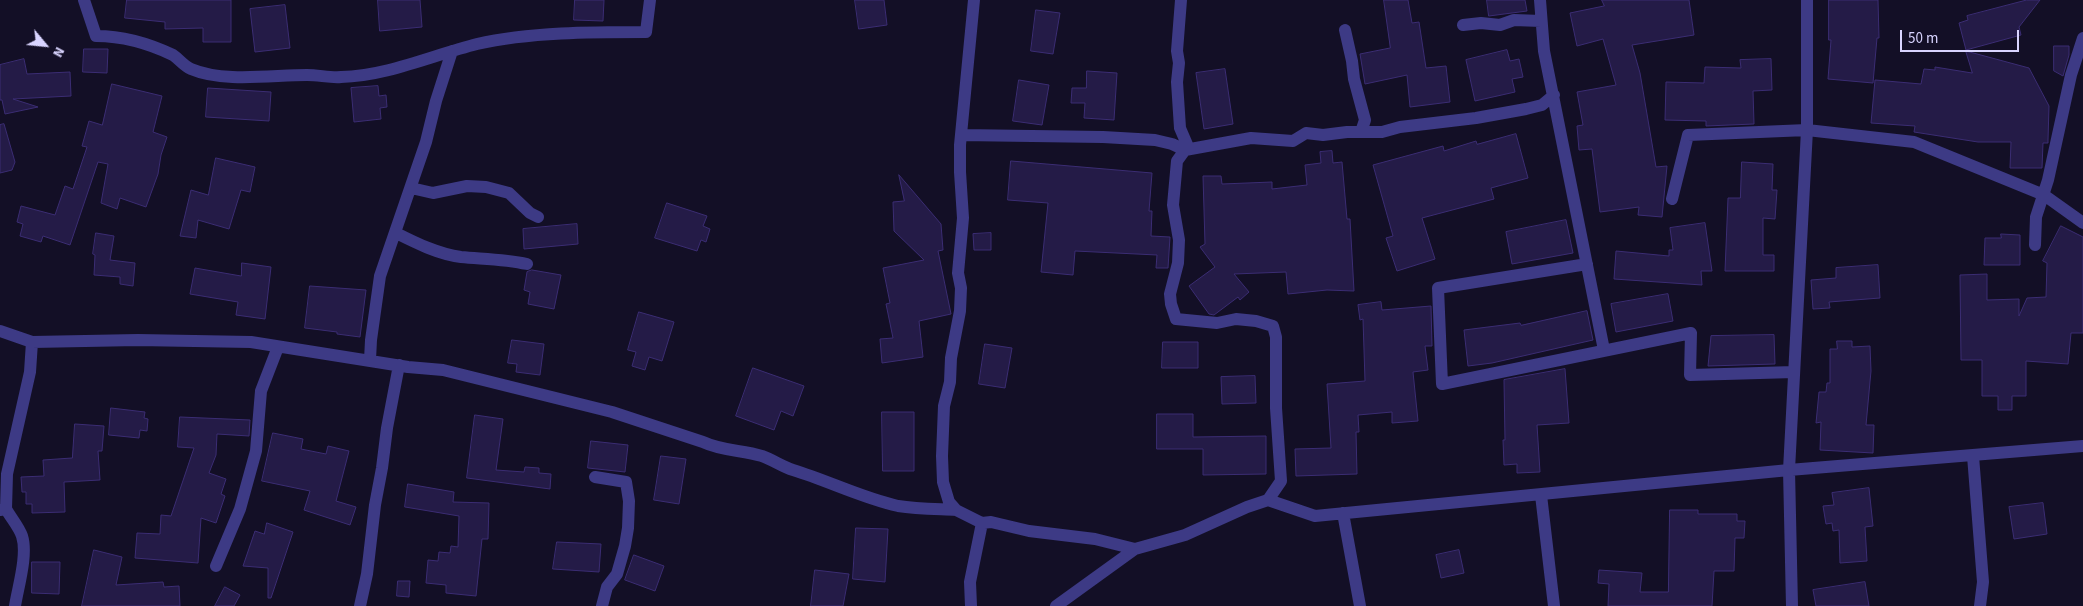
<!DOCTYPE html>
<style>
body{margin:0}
#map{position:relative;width:2083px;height:606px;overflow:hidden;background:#130f26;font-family:"Source Sans 3",sans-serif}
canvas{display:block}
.north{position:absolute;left:20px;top:20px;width:50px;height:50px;-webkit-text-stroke:4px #130f26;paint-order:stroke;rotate:118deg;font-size:14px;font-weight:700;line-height:20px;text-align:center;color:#d9d4ff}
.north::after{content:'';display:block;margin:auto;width:18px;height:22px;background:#d9d4ff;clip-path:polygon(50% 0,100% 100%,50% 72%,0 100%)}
.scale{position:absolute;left:1900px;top:30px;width:119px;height:22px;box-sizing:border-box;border:2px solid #d9d4ff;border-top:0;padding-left:6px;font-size:15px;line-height:18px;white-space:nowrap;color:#d9d4ff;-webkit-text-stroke:4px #130f26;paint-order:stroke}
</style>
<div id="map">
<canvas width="2083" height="606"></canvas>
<div class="north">N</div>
<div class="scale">50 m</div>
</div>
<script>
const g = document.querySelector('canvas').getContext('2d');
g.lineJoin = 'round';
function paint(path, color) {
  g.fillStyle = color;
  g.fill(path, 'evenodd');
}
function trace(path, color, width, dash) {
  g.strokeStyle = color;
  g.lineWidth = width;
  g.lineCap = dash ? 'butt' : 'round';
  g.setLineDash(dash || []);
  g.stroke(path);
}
const building = new Path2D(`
 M127 0H231V42H203V28L165 29V22L125 18Z
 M378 0H420L422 27 380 31Z
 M575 0H604L603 21 574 20Z
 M855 0H884L887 25 859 29Z
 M1384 0H1408L1412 23 1419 22 1426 68 1446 66 1450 102 1410 107 1407 75 1365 84 1360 54 1390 48Z
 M1487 0H1525L1527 11 1489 16Z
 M1602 0H1689L1694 35 1632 45 1640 73 1656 167 1667 166 1662 217 1638 215 1639 207 1600 212 1592 149 1579 150 1577 126 1583 125 1577 92 1616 85 1603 39 1577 46 1570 13 1604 6Z
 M1829 0H1878L1879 38H1877L1873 83 1828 79 1831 40H1829Z
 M2027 0H2040L2019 27 2021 35 1966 50 1959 23 1968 20 1967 16Z
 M285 5 290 48 255 52 250 9Z
 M1036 10 1060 13 1053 54 1031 51Z
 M2054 46H2069V55L2063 76 2054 71Z
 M84 49H108L107 73 83 72Z
 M1507 50 1510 61 1519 59 1523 77 1512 79 1515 92 1475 101 1466 60Z
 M1966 51 2029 68 2049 106 2048 140V143H2043L2042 168H2010L2011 142H1978L1914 132 1915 126 1871 123 1875 80 1921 84 1924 69 1935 70V67L1972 73Z
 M24 59 27 74 70 72 71 96 13 99 38 107 5 114 2 100H0V65Z
 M1771 59 1772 90 1753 91 1754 124 1706 126V121L1665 120 1666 82 1704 83 1705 67 1741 68 1740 60Z
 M1225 69 1233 124 1204 129 1196 73Z
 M1087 71 1117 73 1114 120 1084 118 1085 103H1071L1072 88H1086Z
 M1019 80 1049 85 1042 125 1013 121Z
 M112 84 162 96 153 132 167 137 161 155 158 174 146 207 120 198 117 209 101 203 108 164 98 162 70 245 43 236 41 242 20 236 23 224 17 222 21 206 55 215 65 186 73 189 87 147 82 146 89 121 102 125Z
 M378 86 379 96 386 95 387 107 380 108 381 119 354 122 351 88Z
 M208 88 271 92 269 121 206 117Z
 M4 124 15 162 12 170 0 173V125Z
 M1516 134 1528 178 1491 188 1494 199 1422 218 1435 259 1397 271 1386 238 1393 236 1373 165 1443 146 1444 151 1476 141 1477 144Z
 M1332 151 1333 163 1342 162 1347 219H1350L1354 291 1327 290 1288 294 1286 272 1234 274 1249 292 1240 300 1238 297 1214 315 1209 314 1189 286 1215 267 1200 247 1205 244 1203 176H1221L1222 184 1272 182V189L1307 185 1305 165 1321 163 1320 152Z
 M216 158 255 167 250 192 241 190 229 229 198 220 196 238 180 236 191 190 208 195Z
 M1011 161 1152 173 1149 211H1152L1151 236 1170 237 1168 268H1156L1157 255 1075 251 1073 275 1041 272 1048 203 1008 200Z
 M1742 162 1773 164 1772 190H1777L1775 219 1763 218V255H1774V271H1725L1728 198H1740Z
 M899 175 941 224 943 250 938 251 951 314 919 321 923 357 882 363 880 339 893 338 886 304 890 303 883 268 924 260 894 231 893 202 904 201Z
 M667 203 707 216 703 226 710 229 706 242 701 240 697 251 655 238Z
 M1566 220 1573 253 1512 264 1506 232Z
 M1705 223 1712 271H1701L1702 285 1614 279 1616 251 1669 256V250H1673L1670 228Z
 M577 224 578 244 524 249 523 229Z
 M2061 226 2083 237V333H2071L2068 364 2026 361V396H2012V410H1998V396H1982V360H1961L1960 275 1987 274V300L2019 299V316L2027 298 2046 297 2047 263 2043 261Z
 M96 233 114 236 110 260 135 263 133 286 120 284V277L94 275 95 255 93 254Z
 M991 233V250H974L973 234Z
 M2001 234 2020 235V265H1984L1985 238H2001Z
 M242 263 271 267 265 319 236 315 238 302 190 294 195 268 241 276Z
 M1878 265 1880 298 1829 302 1830 308 1813 309 1811 280 1836 278V268Z
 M532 270 561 275 554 309 528 304 530 292 524 290 527 272Z
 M310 286 366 290 360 337 337 334V332L305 328Z
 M1668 294 1673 321 1616 332 1611 304Z
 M1381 302 1382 310 1431 306 1432 346H1425L1428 370 1413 372 1418 421 1392 423V412L1358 415 1359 432H1356L1357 474 1296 476 1295 449 1331 448 1327 384 1365 381 1363 319 1360 320 1358 305Z
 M1587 311 1593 340 1492 363 1468 366 1464 330 1520 323 1521 325Z
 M639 312 674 322 662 361 649 357 645 370 632 366 636 352 628 350Z
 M1774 335 1775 364 1708 366 1711 336Z
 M512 340 544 344 540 375 516 372 517 364 508 363Z
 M1837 341H1852V347L1870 346 1871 371 1866 425H1874L1873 453 1820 450 1821 422 1816 423 1819 392H1826L1827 383H1830V349H1837Z
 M1163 342H1198V368H1162Z
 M985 344 1012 348 1005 388 979 384Z
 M753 368 804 386 793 416 781 411 774 430 736 416Z
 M1565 369 1569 423 1537 425 1540 472 1517 473V464L1504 465 1503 440H1505L1504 380Z
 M1255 376 1256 403 1222 404 1221 377Z
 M111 408 145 412 144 418 148 419 147 431 140 430 139 438 109 435Z
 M882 412H914V471H883Z
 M1157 414H1193V437L1266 436V474L1203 475V449H1157Z
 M475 415 503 419 496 470 524 472 525 467 539 468V473L551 474 550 489 467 478Z
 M180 417 250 420 249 436 217 434 216 455 209 473 226 479 221 494 225 496 216 523 201 518 198 563 135 558 137 533 160 534 161 515 171 516 194 448 178 447Z
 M75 424 104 426 102 451H98L100 480 64 482 65 512 32 513V504H26V492H22L21 477 44 476 43 460 72 458Z
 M273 433 303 439 301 449 326 454 328 446 349 451 336 501 356 507 350 525 304 510 310 491 262 481Z
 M591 441 628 445 625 472 588 468Z
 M661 456 686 459 679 504 654 500Z
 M408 484 454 492 453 502 489 503 488 539H482L476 596 446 593V585L426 583 428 560 438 561 439 552 450 553 451 546 458 547 459 516 405 507Z
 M1869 488 1873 526 1865 527 1867 561 1840 563 1839 530 1833 531 1832 523 1826 524 1823 506 1834 505 1832 493Z
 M2043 503 2047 534 2014 539 2009 507Z
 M1670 510H1698V514H1737V521H1745L1744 538H1735L1734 571H1714L1712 606H1608L1609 584 1598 583 1599 570 1642 573 1640 592H1668Z
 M267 523 293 532 271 598H268V568L243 566 255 531 264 534Z
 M856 528 888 529 885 582 853 579Z
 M557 542 601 544 599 572 553 569Z
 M94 550 122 557 116 585 163 582 164 587 179 586 180 606H82Z
 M1459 550 1464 573 1441 578 1436 555Z
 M634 555 664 566 655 591 625 580Z
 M32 562H60L59 594 32 593Z
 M815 570 849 574 843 606H811Z
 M398 581H410L409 597 397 596Z
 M1865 582 1869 606H1816L1813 590Z
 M225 587 240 595 234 606H215Z`);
const minor = new Path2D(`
 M84 0 96 36C122 36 150 44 173 55 179 59 184 66 191 69 224 83 272 75 307 75 319 75 330 78 341 77 387 76 433 55 477 44 529 32 593 32 646 32L650 0
 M974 0 960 145V172L963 218 958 273 961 288 960 311 951 358 950 382 944 406 942 456 943 482 949 502 956 510 982 523 991 522 1029 531 1095 539 1135 549 1185 535 1247 507 1268 500 1281 481 1276 408V337L1273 326 1256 321 1236 319 1217 323 1176 319 1171 304 1170 294 1178 263 1179 240 1173 205 1177 161 1185 150
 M1181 0 1177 51 1179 63 1177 82 1180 128 1189 149
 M1540 0 1544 51 1604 350
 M1463 25 1481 23 1500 25 1514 20 1541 21
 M1345 30 1352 61 1354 79 1365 120 1361 132
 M961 135 1103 137 1155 140 1172 144 1185 150 1251 138 1293 141 1306 133 1323 135 1347 132H1382L1400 127 1476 118 1526 109 1542 105 1554 95
 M411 188 433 193 467 186 486 187 509 193 530 213 538 217
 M1672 199 1688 135 1807 130 1914 142 2044 195 2083 223
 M396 233C416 243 438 254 461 257 483 259 505 259 527 264
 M2035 245 2036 217 2048 180 2071 75 2083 38
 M1587 264 1438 288 1442 384 1691 333 1690 375 1794 372
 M0 331 32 342 30 372 7 474 6 509 0 510
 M32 342 138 340 251 342 408 367 443 370 612 412 703 442C722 451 742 450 762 456 773 460 783 467 793 470 829 481 862 498 898 506 917 509 937 509 956 510
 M370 360 371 340 380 276 426 142 436 101 452 51
 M1973 456 1983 582 1980 606
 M595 477 626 482 629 501 628 528 625 546 617 574 607 587 602 606
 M1541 495 1554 606
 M1268 500 1315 516 1789 470 2083 446
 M6 509C11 518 19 527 22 536 28 555 18 587 15 606
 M1343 513 1360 606
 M216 566 240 509 256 451 261 391 278 347
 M360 606 367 574 375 505 382 468 387 428 399 365
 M971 606 970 582 982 523
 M1056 606 1135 549
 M1792 606 1789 470 1807 130V0`);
paint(building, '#241b47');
trace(building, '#3b2d73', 1);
trace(minor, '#3d3a85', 12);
</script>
